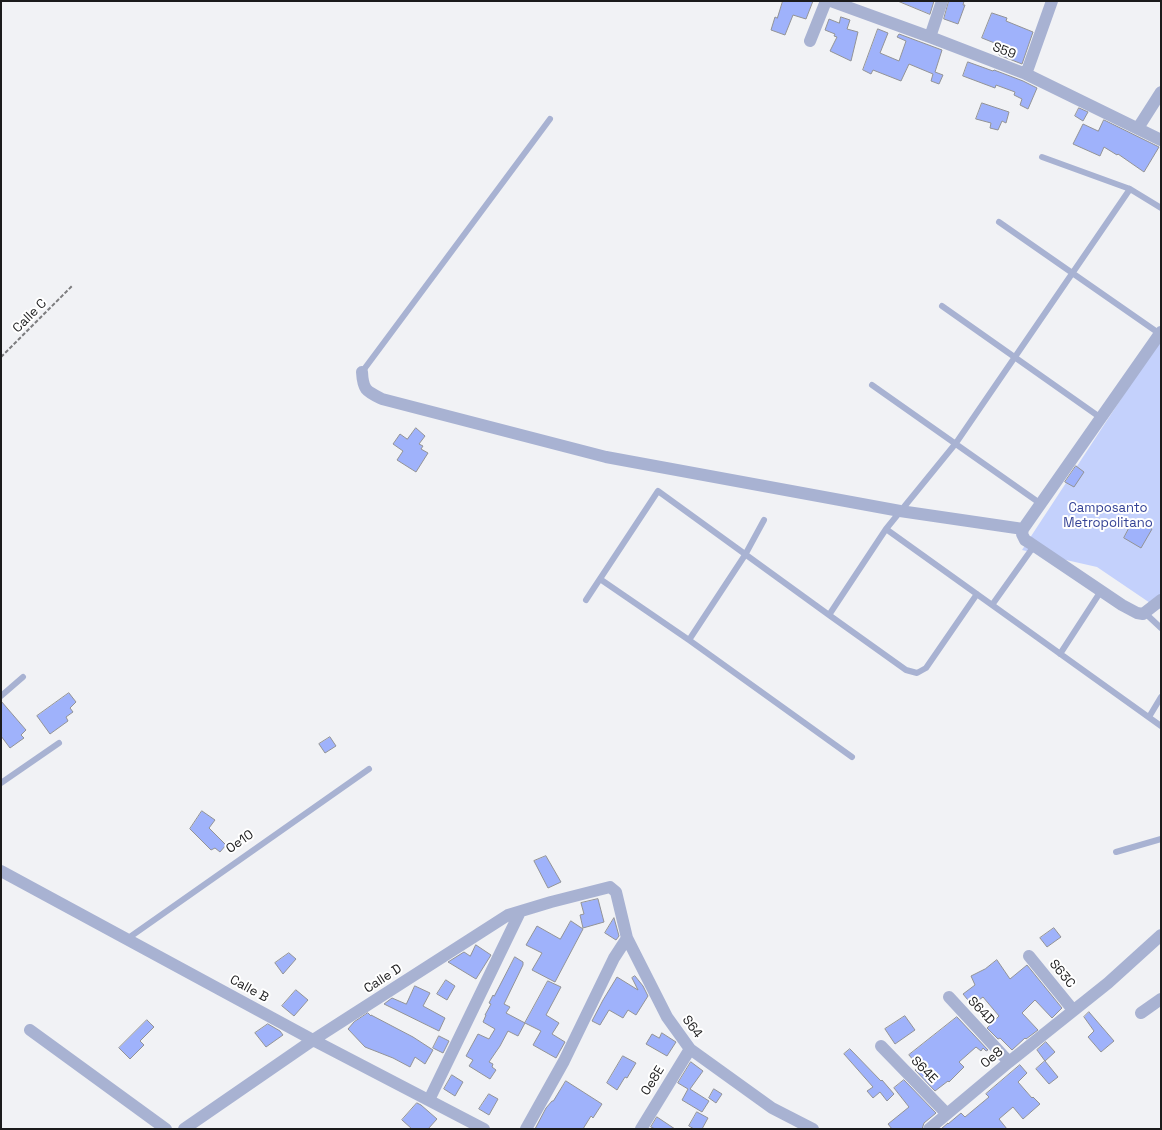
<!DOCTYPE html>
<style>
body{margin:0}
#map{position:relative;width:1162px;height:1130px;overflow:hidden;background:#f1f2f5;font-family:"Space Grotesk",sans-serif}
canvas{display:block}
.frame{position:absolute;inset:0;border:2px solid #1b1b1c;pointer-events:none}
</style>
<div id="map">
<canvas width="1162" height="1130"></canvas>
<div class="frame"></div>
</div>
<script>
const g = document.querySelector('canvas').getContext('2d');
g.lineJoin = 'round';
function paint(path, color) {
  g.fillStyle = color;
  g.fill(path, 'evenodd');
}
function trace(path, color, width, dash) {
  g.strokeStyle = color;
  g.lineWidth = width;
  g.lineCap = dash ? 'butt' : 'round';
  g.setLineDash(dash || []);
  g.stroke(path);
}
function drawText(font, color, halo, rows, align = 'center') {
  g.font = font + ' "Space Grotesk",sans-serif';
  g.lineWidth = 4;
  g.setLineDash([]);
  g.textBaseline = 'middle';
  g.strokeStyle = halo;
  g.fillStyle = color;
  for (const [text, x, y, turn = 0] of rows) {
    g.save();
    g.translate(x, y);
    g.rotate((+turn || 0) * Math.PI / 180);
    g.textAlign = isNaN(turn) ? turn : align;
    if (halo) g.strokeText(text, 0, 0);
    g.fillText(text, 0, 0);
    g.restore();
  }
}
const green = new Path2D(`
 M1161 338V607L1159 609 1097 567 1022 550Z`);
const building = new Path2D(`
 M783 1H813L806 19 793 15 785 35 771 30 775 17 777 18Z
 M898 1H934L930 14Z
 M949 1H964L963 5H965L958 24 944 19Z
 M992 13 1007 18 1006 21 1033 32 1022 64 999 55 1002 46 982 38Z
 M841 17 850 20 847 29 858 32 851 61 830 51 837 37 834 36 835 34 825 30 829 19 839 23Z
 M878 29 888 33 880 53 899 61 906 41 897 37 899 34 942 50 935 72 943 75 939 84 931 81 933 74 909 64 901 81 873 70 871 74 863 70Z
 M968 62 993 71 994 70 1023 81 1037 88 1028 109 1020 105 1022 99 1014 95 1015 92 996 85 995 88 963 76Z
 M982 103 1009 112 1006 123 1002 121 998 130 990 128 991 123 976 119Z
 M1079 108 1088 112 1083 121 1075 116Z
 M1104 120 1159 147 1144 172 1118 154 1117 155 1104 147 1100 156 1073 144 1083 124 1098 131Z
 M416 428 425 436 419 444 423 446 421 449 428 453 416 472 397 460 403 451 393 444 400 434 407 439Z
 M1076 466 1084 472 1074 487 1065 482Z
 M1134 519 1152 529 1141 548 1124 538Z
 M69 693 76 702 70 708 73 712 66 717 68 721 50 734 37 716Z
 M1 701 26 730 21 735 24 738 10 748 1 736Z
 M330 737 336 746 325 753 319 744Z
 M202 811 215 820 209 828 226 845 220 852 215 848 211 850 190 829Z
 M546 856 561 882 548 888 534 861Z
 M598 899 604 922 583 928 580 915 584 914 581 903Z
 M614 918 619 936 616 940 605 933Z
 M571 921 583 929 555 982 532 970 542 953 526 945 537 926 560 939Z
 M1054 928 1061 937 1047 947 1040 938Z
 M476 945 491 955 476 979 448 962 464 952 470 956Z
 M289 953 296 959 283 974 275 963Z
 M515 957 523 962V965L504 1004 510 1007 506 1013 525 1023 518 1036 508 1031 500 1046 489 1062 493 1064 492 1067 496 1070 490 1079 469 1066 473 1060 466 1056 478 1034 489 1039 495 1029 483 1022 486 1015H485L491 1004 489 1003 493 995 494 996Z
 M997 960 1010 979 1027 965 1062 1008 1052 1018 1035 1000 1022 1013 1038 1030 1026 1039 1025 1038 1012 1050 1000 1038 998 1039 987 1028 999 1016 983 997 972 1005 963 994 975 985 971 976 985 969Z
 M635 976 643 986 648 996 636 1015 628 1010 623 1018 609 1010 600 1025 592 1021 603 1000 617 977 638 990 632 978Z
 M446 980 455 986 447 1000 437 994Z
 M548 981 561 987 546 1015 559 1023 552 1034 565 1042 556 1058 533 1045 541 1031 525 1023Z
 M415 986 430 993 423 1006 445 1018 439 1031 384 1004 392 998 406 1004Z
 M296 990 308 1000 294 1016 282 1006Z
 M1089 1012 1114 1041 1101 1052 1088 1037 1094 1031 1084 1017Z
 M368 1013 371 1016V1015L413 1037 433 1050 425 1064 415 1057 410 1067 393 1058 365 1047 348 1029 354 1022Z
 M905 1016 915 1030 895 1044 885 1029Z
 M957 1017 988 1050 986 1051 983 1048 981 1051 976 1047 959 1062 964 1067 949 1082 948 1081 935 1091 915 1070 919 1067 909 1055Z
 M147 1020 154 1027 140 1041 144 1045 130 1059 119 1048Z
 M268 1024 280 1031 283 1035 266 1047 255 1033Z
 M662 1033 676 1042 667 1056 646 1044 652 1034 659 1038Z
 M439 1036 449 1041 443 1053 433 1048Z
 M1046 1042 1055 1052 1045 1061 1037 1050Z
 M850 1049 881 1081 882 1080 894 1094 887 1101 880 1092 873 1098 867 1091 873 1087 844 1054Z
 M623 1056 636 1063 627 1078 625 1077 617 1090 607 1083Z
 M1045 1061 1058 1077 1049 1084 1036 1069Z
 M691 1062 703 1071 690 1089 709 1101 702 1112 682 1100 688 1089 678 1083Z
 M1020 1065 1027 1073 1018 1082 1032 1098 1033 1097 1040 1104 1023 1119 1013 1107 999 1119 1007 1129H941L948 1123V1124L961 1113 965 1117 989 1097 986 1094Z
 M452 1075 463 1082 455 1096 444 1089Z
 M904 1080 936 1113 924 1123 922 1129H892L888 1124 909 1107 894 1088Z
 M566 1081 602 1104 593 1118 591 1116 583 1129H535L546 1108 552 1101H553Z
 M714 1089 722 1094 716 1103 709 1098Z
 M489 1094 498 1099 489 1115 479 1109Z
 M417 1103 421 1105 437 1119 428 1129H412L402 1120Z
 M697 1112 708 1118 702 1129H694L689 1126Z
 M657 1117 675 1129H655L651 1127Z`);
const path = new Path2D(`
 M1 357 72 286`);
const lane = new Path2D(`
 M1042 157 1130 189 1161 208
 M999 222 1160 334
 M942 306 1101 418
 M362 372 550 119
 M872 385 1041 504
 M886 529 1161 726
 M600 579 689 640 852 757
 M586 600 658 491 829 615 906 670 917 673 926 668 977 594
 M992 605 1034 546
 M1145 613 1161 628
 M829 615 886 529 956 443 1130 189
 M689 640 745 555 764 520
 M1060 654 1101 591
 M1 696 23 677
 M1149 717 1161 697
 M1 783 59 743
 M1116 852 1161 839
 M127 939 369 769`);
const street = new Path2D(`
 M831 1 930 37 1026 74 1161 140
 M930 37 942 1
 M810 41 826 1
 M1026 74 1052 1
 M1138 128 1161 92
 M1161 332 1023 529 1022 534 1025 540 1030 543 1122 605 1137 613 1143 614 1161 600
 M362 372C363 390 366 391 382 399L606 457 900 511 1023 529
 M1 871 313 1040 484 1129
 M1029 956 1073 1010
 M949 997 1009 1062
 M1141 1013 1161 999
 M30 1030 166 1129
 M881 1046 947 1114
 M429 1100 520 912
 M184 1129 313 1040 508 915 551 902 610 887 616 892 627 938 667 1017 690 1049 772 1108 813 1129
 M526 1129 564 1061 614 958 627 938
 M641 1129 690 1049
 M929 1129 1009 1062 1108 983 1161 935`);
const streetNames = [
 ["S59",1004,51,21],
 ["Calle C",30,316,-45],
 ["Oe10",240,842,-35],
 ["S63C",1062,974,50],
 ["Calle D",383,979,-33],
 ["Calle B",249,989,29],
 ["S64D",981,1011,47],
 ["S64",692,1027,53],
 ["Oe8",992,1058,-40],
 ["S64E",924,1070,46],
 ["Oe8E",653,1081,-58]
];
const parkNames = [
 ["Camposanto",1108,508],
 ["Metropolitano",1108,523]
];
paint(green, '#c4d1fc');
paint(building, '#9fb2fb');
trace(building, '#929396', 1);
trace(path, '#7c7c7e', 2, [4, 2]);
trace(lane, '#a8b2d2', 6);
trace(street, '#a8b2d2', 12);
drawText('13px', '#1b1b1c', '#fff', streetNames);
drawText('13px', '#354396', '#fff', parkNames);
</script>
